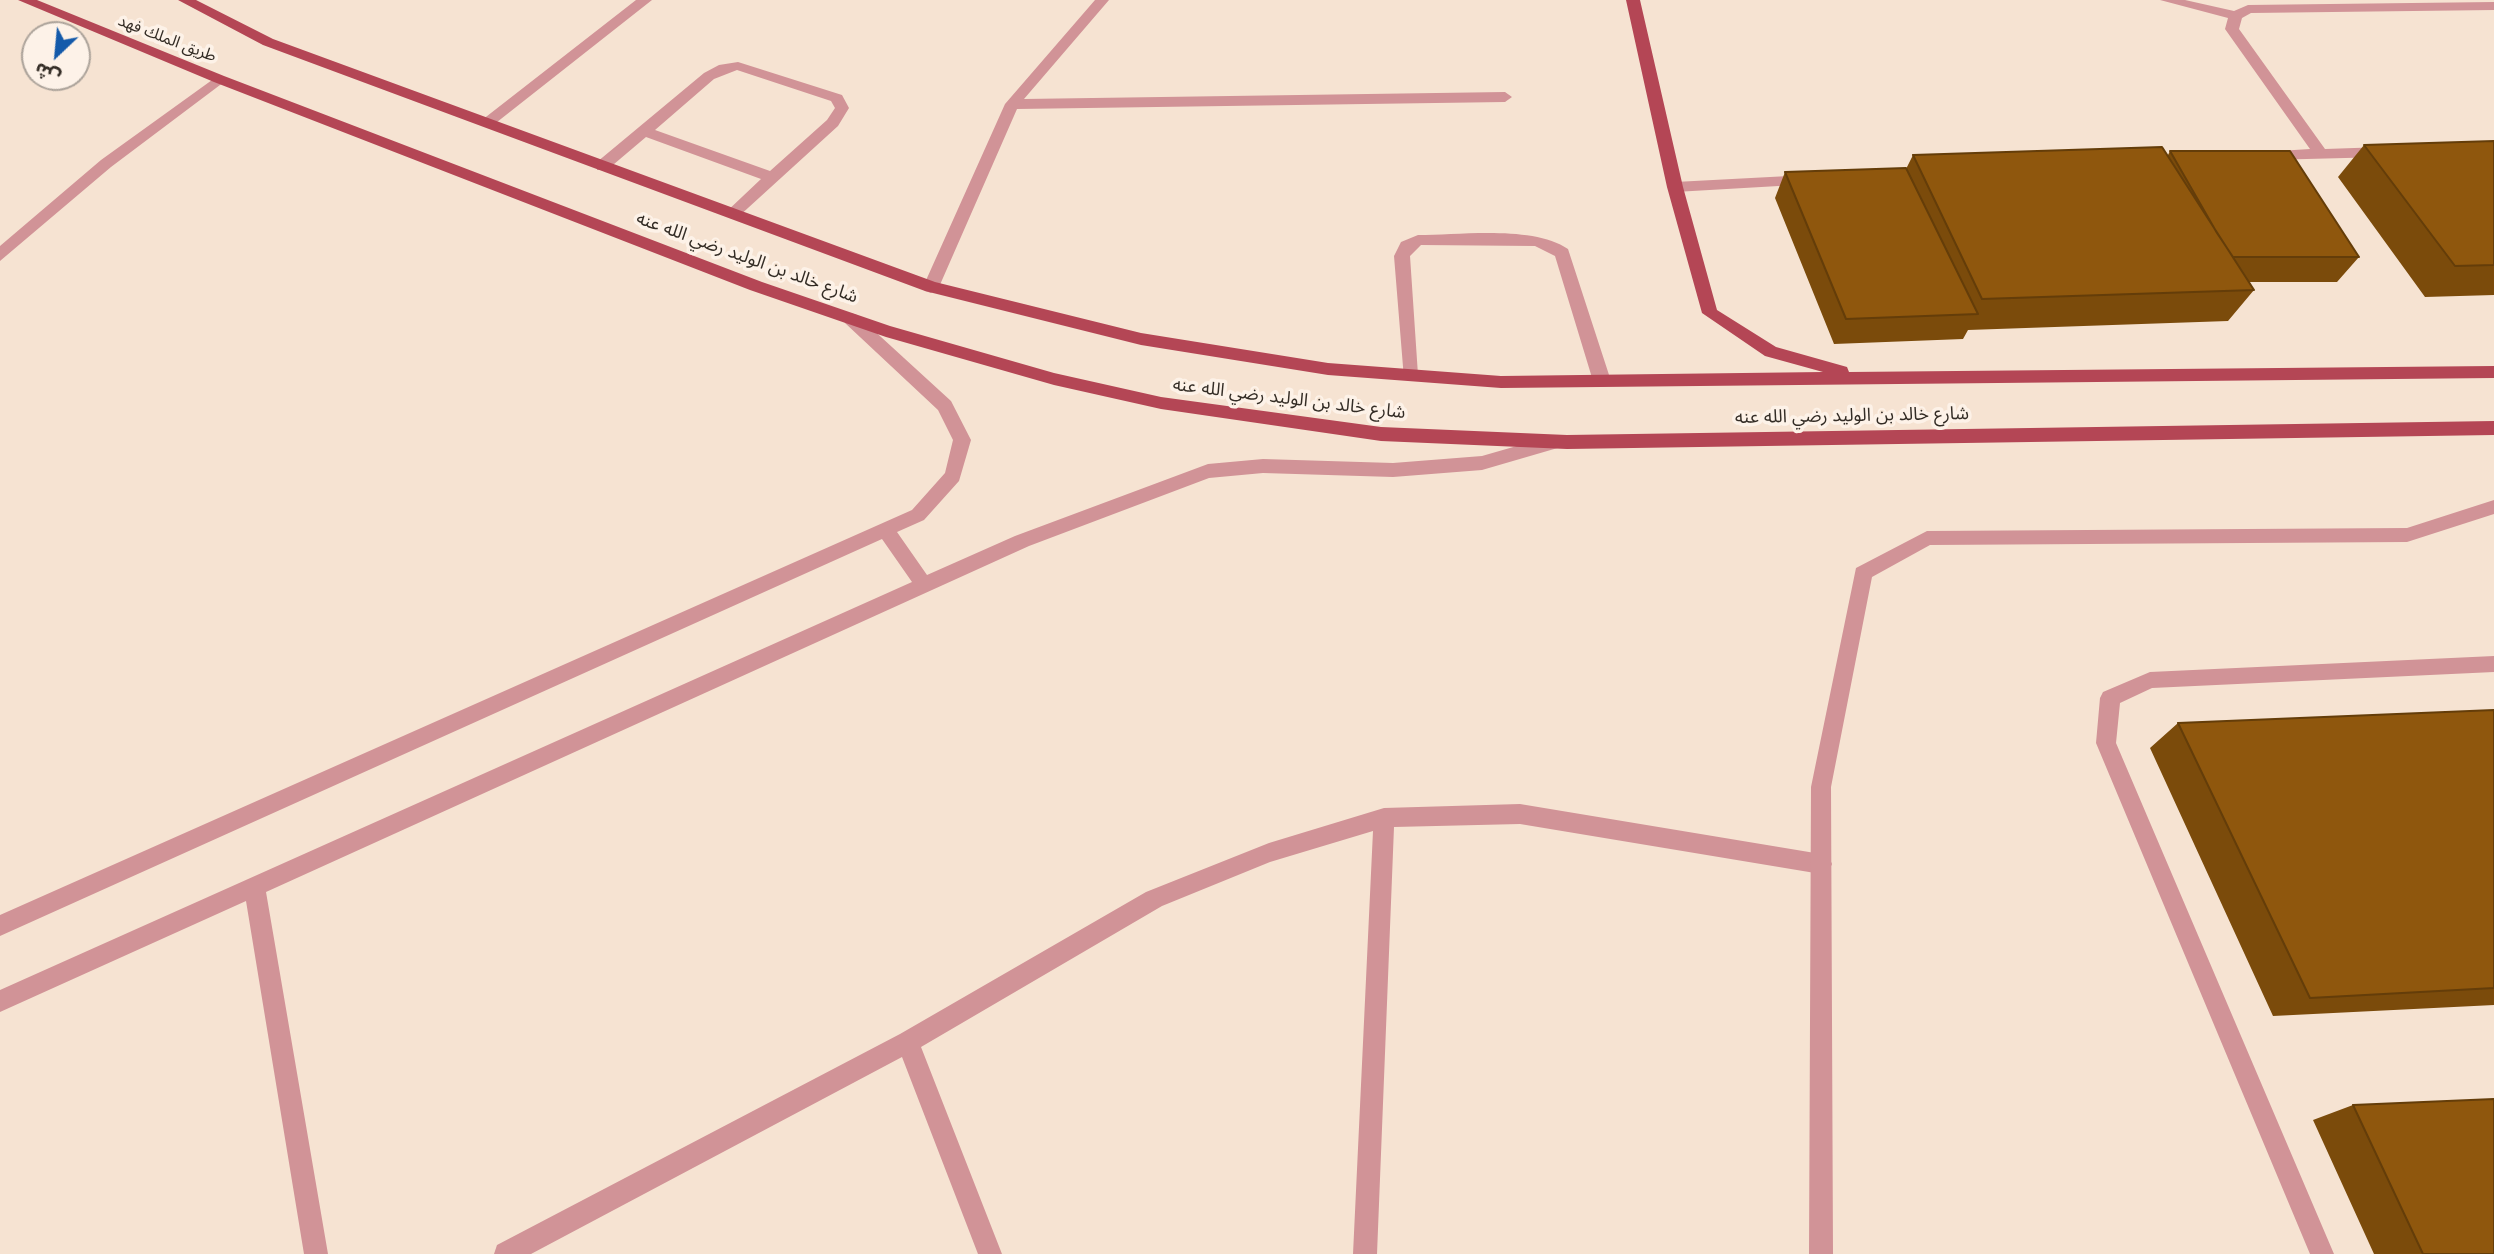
<!DOCTYPE html>
<meta charset="utf-8">
<style>
body{margin:0}
#map{position:relative;width:2494px;height:1254px;overflow:hidden;background:#f6e3d2;font-family:Arial,"Noto Sans Arabic",sans-serif}
canvas{display:block}
.north{position:absolute;left:21px;top:21px;width:70px;height:70px;box-sizing:border-box;background:#fdf2e8;border:2px solid #aca39a;border-radius:50%;rotate:206deg;font-size:19px;font-weight:700;line-height:28px;text-align:center;color:#332c25}
.north::after{content:'';display:block;margin:auto;width:24px;height:32px;background:#145aaa;clip-path:polygon(50% 0,100% 100%,50% 72%,0 100%)}
</style>
<div id="map">
<canvas width="2494" height="1254"></canvas>
<div class="north">ش</div>
</div>
<script>
const g = document.querySelector('canvas').getContext('2d');
g.lineJoin = 'round';
function paint(path, color) {
  g.fillStyle = color;
  g.fill(path, 'evenodd');
}
function trace(path, color, width, dash) {
  g.strokeStyle = color;
  g.lineWidth = width;
  g.lineCap = dash ? 'butt' : 'round';
  g.setLineDash(dash || []);
  g.stroke(path);
}
function drawText(font, color, halo, rows, align = 'center') {
  g.font = font + ' Arial,"Noto Sans Arabic",sans-serif';
  g.lineWidth = 7;
  g.setLineDash([]);
  g.textBaseline = 'middle';
  g.strokeStyle = halo;
  g.fillStyle = color;
  for (const [text, x, y, turn = 0] of rows) {
    g.save();
    g.translate(x, y);
    g.rotate((+turn || 0) * Math.PI / 180);
    g.textAlign = isNaN(turn) ? turn : align;
    if (halo) g.strokeText(text, 0, 0);
    g.fillText(text, 0, 0);
    g.restore();
  }
}
const service = new Path2D(`
 M636 0H652L492 126H482V120Z
 M1095 0H1109L1024 99 1505 92 1512 97 1505 102 1017 109 939 287 931 293 925 291 923 287 1005 104Z
 M738 62 842 95 849 108 838 126 737 218 732 219 724 214 761 179 646 137 607 170H597V162L704 73 719 65ZM737 70 831 101 835 108 827 120 770 171 655 130 714 79Z
 M1418 235C1460 235 1533 225 1568 249L1611 381 1608 385H1596L1593 381 1555 256 1535 246 1421 245 1410 256 1418 375 1416 379H1404L1394 256 1401 242Z
 M2494 656V672L2152 688 2120 703 2116 743 2334 1254H2310L2096 743 2100 698 2103 692 2150 672Z`);
const minor = new Path2D(`
 M2160 0H2185L2234 11 2248 5 2494 2V10L2251 13 2242 18 2239 29 2325 149 2384 147 2391 152 2384 157 2268 160 2261 155 2263 152 2310 149 2225 29 2228 18Z
 M219 75 226 79 224 82 111 167 0 261V246L101 160Z
 M1808 175 1816 180 1813 184 1675 192 1667 187 1675 182Z
 M851 313 857 315 951 401 971 440 959 481 924 520 897 532 927 575 1015 536 1208 464 1263 459 1393 463 1482 456 1555 435 1564 442 1561 447 1482 470 1393 477 1263 473 1209 478 1029 546 266 892 328 1254H304L246 901 0 1012V990L912 582 882 539 0 936V915L912 510 945 473 953 440 938 410 845 323 843 319 845 315Z
 M1520 804 1821 854 1829 857 1832 864 1829 871 1821 874 1520 824 1394 827 1377 1254H1353L1373 831 1270 862 1162 906 921 1047 1002 1254H978L902 1057 531 1254H494L497 1245 900 1034 1146 892 1269 843 1384 808Z`);
const tertiary = new Path2D(`
 M2494 500V514L2407 542 1930 545 1872 577 1831 787 1833 1254H1809L1811 787 1856 568 1927 531 2407 528Z`);
const primary = new Path2D(`
 M18 0H37L224 76 762 282 890 326 1054 373 1161 397 1381 427 1567 435 2494 421V435L1567 449 1381 441 1161 409 1054 385 886 337 750 290 214 82Z
 M178 0H196L273 39 935 282 1141 333 1328 363 1501 376 1823 372 1765 356 1702 313 1667 187 1626 0H1640L1683 187 1717 310 1776 347 1847 367 1849 372 2494 366V378L1501 388 1328 375 1141 345 925 291 263 45Z`);
const wall = new Path2D(`
 M2494 141V295L2425 297 2338 177 2364 145Z
 M2170 151 2359 257 2337 282H2249L2254 290 2228 321 1968 330 1963 339 1834 344 1775 198 1785 172 1906 169 1913 155H2168Z
 M2494 710V1005L2273 1016 2150 748 2178 723Z
 M2353 1105 2494 1254H2374L2313 1120Z`);
const building = new Path2D(`
 M2494 141V265L2455 266 2364 145Z
 M2162 147 2254 290 1982 299 1913 155Z
 M2170 151H2290L2359 257H2233L2217 233Z
 M1906 168 1978 314 1846 319 1785 172Z
 M2494 710V988L2310 998 2178 723Z
 M2494 1099V1254H2423L2353 1105Z`);
const farStreetnames = [
 ["طريق الملك فهد",167,39,21]
];
const streetNames = [
 ["شارع خالد بن الوليد رضي الله عنه",747,258,20],
 ["شارع خالد بن الوليد رضي الله عنه",1289,399,7],
 ["شارع خالد بن الوليد رضي الله عنه",1852,416,-1]
];
paint(service, '#d19397');
paint(minor, '#d19397');
paint(tertiary, '#d19397');
paint(primary, '#b44655');
paint(wall, '#7b4b0b');
paint(building, '#8f570d');
trace(building, '#643d09', 2);
drawText('16px', '#332c25', '#fdf2e8', farStreetnames);
drawText('18px', '#332c25', '#fdf2e8', streetNames);
</script>
